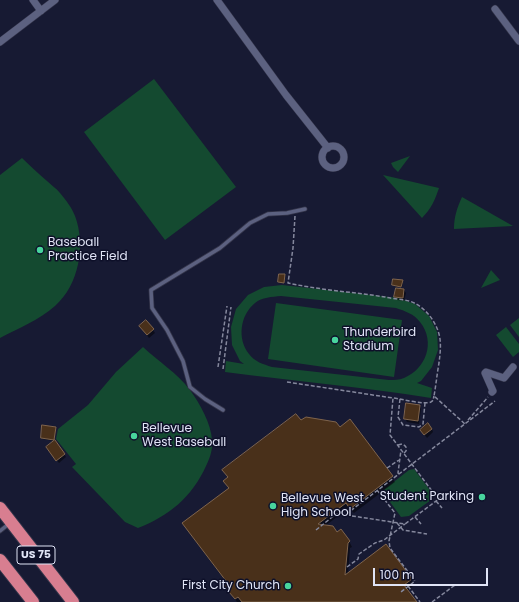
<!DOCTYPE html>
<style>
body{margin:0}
#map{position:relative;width:519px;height:602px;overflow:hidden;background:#171a33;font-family:Poppins,sans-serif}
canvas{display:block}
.scale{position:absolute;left:373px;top:568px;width:115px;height:18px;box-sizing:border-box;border:2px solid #e0e4f6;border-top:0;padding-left:5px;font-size:12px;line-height:14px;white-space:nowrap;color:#e0e4f6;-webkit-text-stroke:3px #0e1029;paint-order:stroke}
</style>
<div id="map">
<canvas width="519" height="602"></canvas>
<div class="scale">100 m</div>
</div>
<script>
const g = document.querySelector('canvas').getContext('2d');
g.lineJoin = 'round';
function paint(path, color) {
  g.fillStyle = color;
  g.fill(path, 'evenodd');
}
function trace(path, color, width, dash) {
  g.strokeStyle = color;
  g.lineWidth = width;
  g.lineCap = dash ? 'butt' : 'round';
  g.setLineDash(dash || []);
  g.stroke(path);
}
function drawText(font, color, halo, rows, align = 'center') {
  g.font = font + ' Poppins,sans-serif';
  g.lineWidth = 3;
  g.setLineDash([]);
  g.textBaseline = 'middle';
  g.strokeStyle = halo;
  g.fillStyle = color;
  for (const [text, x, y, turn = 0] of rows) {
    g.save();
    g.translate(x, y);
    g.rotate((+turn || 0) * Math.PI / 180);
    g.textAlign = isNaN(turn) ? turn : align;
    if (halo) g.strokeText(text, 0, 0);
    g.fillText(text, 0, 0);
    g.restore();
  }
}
const green = new Path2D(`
 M154 79 236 187 165 240 84 132Z
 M410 156 398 172 393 167 391 163Z
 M22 158C30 166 38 173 47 181 51 185 56 188 60 193 66 200 72 208 75 216 86 245 79 285 55 306 39 320 19 328 0 338V175Z
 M383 175 439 188C435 200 431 209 422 218Z
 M462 197 513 226 454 229C454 217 457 208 462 197Z
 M491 270 500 280 481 288Z
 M282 285 398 298 415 304 429 316 437 332 438 350 432 367 421 381 417 383 432 388 431 398C362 387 293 381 225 372L226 361 244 364 240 361 232 345 231 327 236 309 248 295 264 287ZM281 296 396 308C405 311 414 314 420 322 436 342 426 369 404 378 399 380 394 380 389 380L272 367C263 364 255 362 249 354 237 339 240 315 255 303 262 297 272 297 281 296Z
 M276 303 402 320 394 377 268 359Z
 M519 318V337L510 325Z
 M506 327 519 344V352L513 357 496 335Z
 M143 347C158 361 177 373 190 390 200 404 211 423 212 440 213 449 210 458 206 466 192 497 169 516 138 528L125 522 72 467 76 464 56 439 58 429 88 405 116 372Z
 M414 469 432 493 431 500 409 516 401 517 382 491 409 470Z`);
const shadow = new Path2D(`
 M402 281 403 282 402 287 394 286 393 285Z
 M404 290 406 293 404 301 397 300 395 297Z
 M140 326 153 330 155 333 149 338Z
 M419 405 421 409 419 424 407 422 405 419Z
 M350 420 395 482 354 513 349 508 325 526 349 541 352 547 350 548 348 574 411 579 414 585 407 591 415 602H237L227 589 226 582 183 524 229 489V478L224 470 301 422 339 428Z
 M43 426 55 428 56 429 54 441 42 439V438Z
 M432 429 433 432 427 438 423 433Z
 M47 448 64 454 66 457 59 463Z`);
const building = new Path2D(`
 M279 274H285L284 283 278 282Z
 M393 279 403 280 401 287 392 285Z
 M396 288 404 289 403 298 394 297Z
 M146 320 154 329 147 335 139 326Z
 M406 403 420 405 418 421 404 419Z
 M296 414 301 420 306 417 336 422 340 427 350 419 393 476 350 509 346 503 318 524 333 526 337 532 341 529 350 541 348 543 345 575 386 544 412 579 404 585 417 602H242L238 597 235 599 222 584 226 581 182 523 229 488 223 481 228 477 222 470Z
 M428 423 432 429 424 435 420 430Z
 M42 425 56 427 54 440 41 438Z
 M55 440 65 454 56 461 46 447Z`);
const path = new Path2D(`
 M295 216 293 248 288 283C320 290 353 292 385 297 392 299 401 299 409 301 424 305 438 323 440 339 441 347 440 355 439 363 437 374 436 385 434 396L465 424
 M218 367 227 306
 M223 369 231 307
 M287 382 393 398 390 435 438 499
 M394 398C401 399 424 405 431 402 434 400 433 399 434 396
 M400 399 398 417 403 425 419 427 423 424 425 403
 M468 420 488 397
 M398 445 402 444C407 446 408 450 404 453
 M387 468 399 460
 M399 474 398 473 401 450
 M377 490 395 513 389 541 390 548 415 581 401 592
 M436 501 442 508
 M346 515 405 524 447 493
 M415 517 421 524
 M397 523 403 530 427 534
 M316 530 336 514 345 515 495 401
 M347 567 358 559 359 554 375 543 384 540 405 524
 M408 586 420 602
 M432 602 455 585`);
const lane = new Path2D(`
 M223 410 205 399 190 387 183 361 167 330 152 308 151 290 220 248 250 223 268 214 287 213 305 209
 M0 531 10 523`);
const street = new Path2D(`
 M33 0 41 11
 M217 0 286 95 328 148
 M495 9 519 41
 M0 42 55 0
 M322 157a11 11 0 1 1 22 0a11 11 0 1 1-22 0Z
 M492 392 493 391 485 373 486 372 504 378 513 367`);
const highway = new Path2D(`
 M0 508 73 602
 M0 560 33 602`);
const markers = [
 [40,250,4,"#48d49d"],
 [335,340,4,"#48d49d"],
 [134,436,4,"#48d49d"],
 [482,497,4,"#48d49d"],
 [273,506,4,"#48d49d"],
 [288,586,4,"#48d49d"]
];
const shields = [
 [36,555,38]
];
const shieldNames = [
 ["US 75",36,555]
];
const poiNames = [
 ["Baseball",48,243],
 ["Practice Field",48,257],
 ["Thunderbird",343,333],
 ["Stadium",343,347],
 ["Bellevue",142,429],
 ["West Baseball",142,443],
 ["Student Parking",474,497,"right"],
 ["Bellevue West",281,499],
 ["High School",281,513],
 ["First City Church",280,586,"right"]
];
paint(green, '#144a30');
paint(shadow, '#0007');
paint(building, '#49301a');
trace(building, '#7f644d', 1);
trace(lane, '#34354a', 5);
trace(street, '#34354a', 8);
trace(highway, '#34354a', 14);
trace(path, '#85889d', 1.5, [4, 2]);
trace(lane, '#5c6180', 3.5);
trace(street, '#5c6180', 7);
trace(highway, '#d87e90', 12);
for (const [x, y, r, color] of markers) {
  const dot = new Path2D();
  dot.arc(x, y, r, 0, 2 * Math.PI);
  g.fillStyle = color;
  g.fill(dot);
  trace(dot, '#0e1029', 1.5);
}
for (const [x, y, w] of shields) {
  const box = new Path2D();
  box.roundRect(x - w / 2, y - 9, w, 18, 3);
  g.fillStyle = '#0e1029';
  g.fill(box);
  trace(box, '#e0e4f6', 1);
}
drawText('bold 11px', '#e0e4f6', null, shieldNames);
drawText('12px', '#e0e4f6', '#0e1029', poiNames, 'left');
</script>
